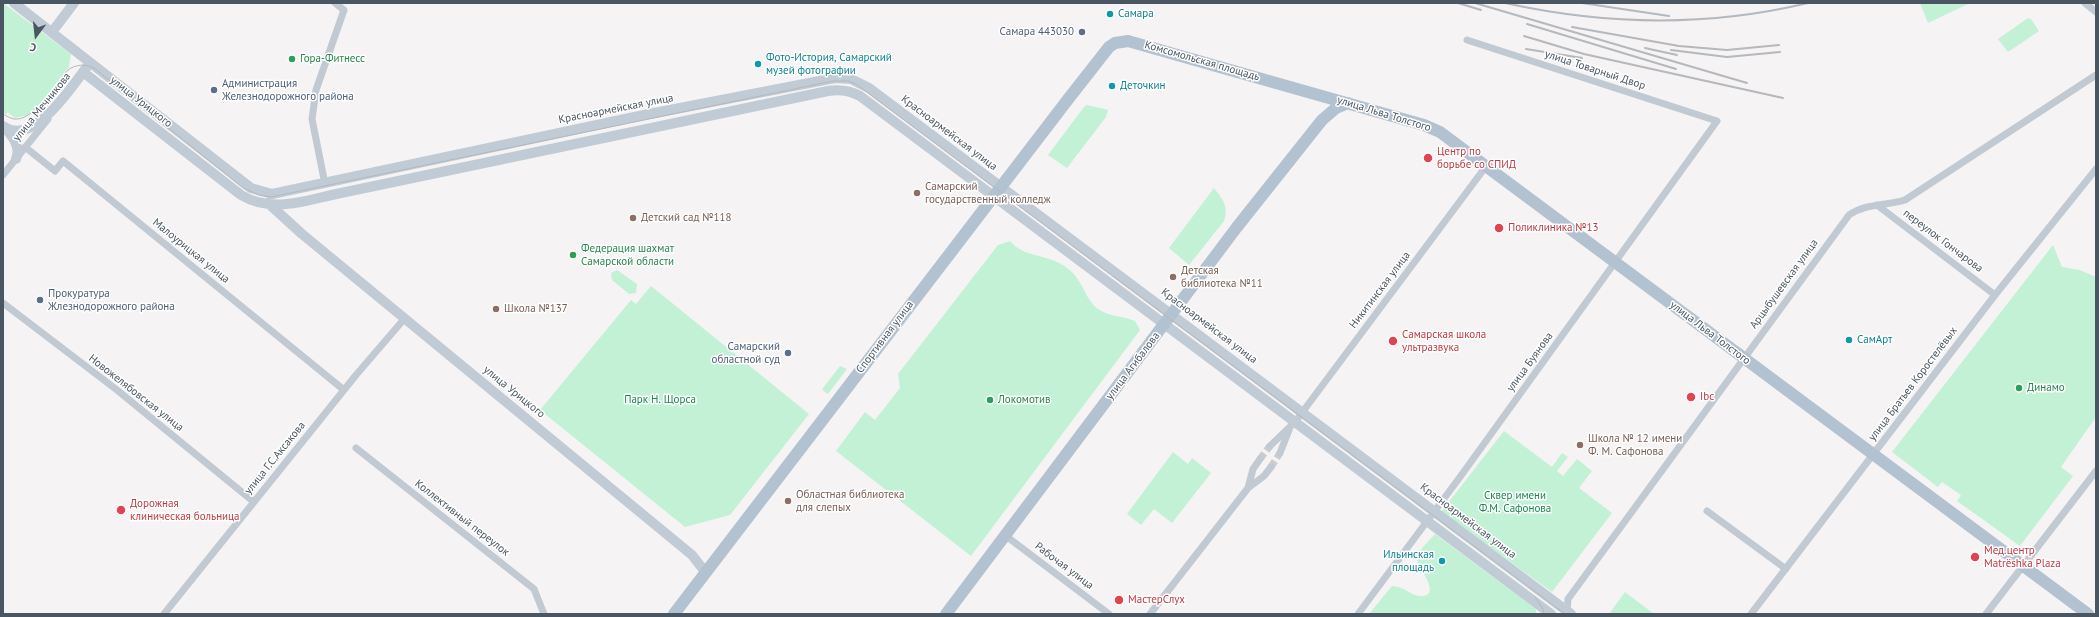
<!DOCTYPE html>
<meta charset="utf-8">
<style>
body{margin:0}
#map{position:relative;width:2099px;height:617px;overflow:hidden;background:#f5f3f3;font-family:"PT Sans",sans-serif}
canvas{display:block}
.frame{position:absolute;inset:0;border:4px solid #4a5661;pointer-events:none}
.north{position:absolute;left:16px;top:16px;width:40px;height:40px;-webkit-text-stroke:3px #fff;paint-order:stroke;rotate:195deg;font-size:11px;font-weight:700;line-height:16px;text-align:center;color:#4a5661}
.north::after{content:'';display:block;margin:auto;width:14px;height:18px;background:#4a5661;clip-path:polygon(50% 0,100% 100%,50% 72%,0 100%)}
</style>
<div id="map">
<canvas width="2099" height="617"></canvas>
<div class="frame"></div>
<div class="north">С</div>
</div>
<script>
const g = document.querySelector('canvas').getContext('2d');
g.lineJoin = 'round';
function paint(path, color) {
  g.fillStyle = color;
  g.fill(path, 'evenodd');
}
function trace(path, color, width, dash) {
  g.strokeStyle = color;
  g.lineWidth = width;
  g.lineCap = dash ? 'butt' : 'round';
  g.setLineDash(dash || []);
  g.stroke(path);
}
function drawText(font, color, halo, rows, align = 'center') {
  g.font = font + ' "PT Sans",sans-serif';
  g.lineWidth = 3;
  g.setLineDash([]);
  g.textBaseline = 'middle';
  g.strokeStyle = halo;
  g.fillStyle = color;
  for (const [text, x, y, turn = 0] of rows) {
    g.save();
    g.translate(x, y);
    g.rotate((+turn || 0) * Math.PI / 180);
    g.textAlign = isNaN(turn) ? turn : align;
    if (halo) g.strokeText(text, 0, 0);
    g.fillText(text, 0, 0);
    g.restore();
  }
}
const green = new Path2D(`
 M3 3 71 54 69 67 38 107 29 115 15 118 7 112V115L3 112Z
 M1920 3H1970L1928 23Z
 M2028 18 2031 19 2039 31 2008 52 1998 39Z
 M1087 105 1108 110 1106 117 1067 168 1048 155 1084 107Z
 M1214 188C1223 200 1229 206 1224 221L1189 265 1169 248Z
 M1010 241C1022 256 1042 254 1059 263 1084 275 1082 297 1098 309 1109 317 1124 316 1135 321L1140 330 971 556 836 451 865 412 875 420 900 388 898 374 998 245Z
 M2053 245 2062 267 2080 270 2096 277V417L2061 467 2073 476 2020 546 1957 501 1961 495 1942 482 1938 487 1892 452Z
 M617 270 637 284 636 293 629 294 612 280 611 273Z
 M651 286 809 414 730 515 685 527 540 410 631 300 636 304Z
 M840 366 847 369 828 394 822 390 823 388Z
 M1504 431 1552 467 1562 453 1568 457 1557 471 1563 476 1577 459 1592 471 1579 488 1612 513 1552 592 1441 512Z
 M1173 452 1188 464 1192 458 1211 473 1172 523 1154 509 1141 525 1127 514Z
 M1435 534 1536 609V614H1369L1392 586C1406 587 1411 596 1420 596 1444 597 1417 566 1417 559 1417 551 1430 540 1435 534Z
 M1625 592 1654 614H1609Z`);
const minorTunnel = new Path2D(`
 M1260 459 1270 446
 M1271 467 1280 453`);
const minor = new Path2D(`
 M2085 3 2096 12
 M25 147 55 171 63 161 344 390
 M3 175 48 119
 M325 184 312 119 316 90 344 10 335 3
 M1877 205 1995 295
 M3 303 117 390 254 502
 M1270 446 1295 422 1487 165
 M356 448 534 589 544 614
 M1280 453 1289 430
 M1248 488 1253 469 1260 459
 M1707 511 1786 569
 M1006 536 1109 614
 M1567 611 1568 599 1849 215C1866 203 1886 206 1905 200L2096 75
 M164 614 356 375 405 318
 M1150 614 1248 488 1264 476 1271 467
 M1358 614 1460 477 1717 121 1467 40
 M1751 614 1995 295 2096 169
 M1986 614 2096 471`);
const secondary = new Path2D(`
 M14 3 251 188 272 194 644 115 835 78 851 79 869 88 1571 614
 M52 32 74 3
 M83 72 241 195C273 214 306 200 341 193L828 91C840 89 849 90 860 96L1551 614
 M3 126C32 148 71 88 86 68
 M5 128C13 137 21 147 16 159
 M268 203 302 234 692 555 706 573`);
const primary = new Path2D(`
 M674 614 1069 98 1109 47 1115 43 1128 41 1424 125 1440 132 2088 614
 M946 614 1237 227 1322 120 1336 108 1348 103`);
const tram = new Path2D(`
 M3 114C6 116 10 118 14 119 33 122 57 83 68 70 76 64 85 64 94 68L243 188 259 195 271 197 833 81H848L856 84 1565 614
 M1535 597 1543 609 1544 614`);
const rail = new Path2D(`
 M1458 3 1481 10
 M1475 3 1747 83
 M1505 3C1605 25 1708 27 1808 3
 M1582 3 1669 16
 M1527 24 1676 69
 M1572 27 1679 46 1727 50 1779 45
 M1524 36 1584 54 1783 98
 M1645 48 1677 55
 M1526 49 1582 58
 M1671 50 1727 57 1780 52`);
const markers = [
 [1110,14,4,"#0f9aa8"],
 [1082,32,4,"#5c6f8a"],
 [292,59,4,"#2e9e5b"],
 [758,64,4,"#0f9aa8"],
 [1112,86,4,"#0f9aa8"],
 [214,90,4,"#5c6f8a"],
 [1428,158,5,"#e0444e"],
 [917,193,4,"#8d6e63"],
 [633,218,4,"#8d6e63"],
 [1499,228,5,"#e0444e"],
 [573,255,4,"#2e9e5b"],
 [1173,277,4,"#8d6e63"],
 [40,300,4,"#5c6f8a"],
 [496,309,4,"#8d6e63"],
 [1849,340,4,"#0f9aa8"],
 [1393,341,5,"#e0444e"],
 [788,353,4,"#5c6f8a"],
 [2019,388,4,"#2e9e5b"],
 [1691,397,5,"#e0444e"],
 [990,400,4,"#2e9e5b"],
 [1580,445,4,"#8d6e63"],
 [788,501,4,"#8d6e63"],
 [121,510,5,"#e0444e"],
 [1975,557,5,"#e0444e"],
 [1442,561,4,"#0f9aa8"],
 [1119,600,5,"#e0444e"]
];
const cultureNames = [
 ["Самара",1118,14],
 ["Фото-История, Самарский",766,58],
 ["музей фотографии",766,71],
 ["Деточкин",1120,86],
 ["СамАрт",1857,340],
 ["Ильинская",1434,555,"right"],
 ["площадь",1434,568,"right"]
];
const serviceNames = [
 ["Самара 443030",1074,32],
 ["Администрация",222,84,"left"],
 ["Железнодорожного района",222,97,"left"],
 ["Прокуратура",48,294,"left"],
 ["Жлезнодорожного района",48,307,"left"],
 ["Самарский",780,347],
 ["областной суд",780,360]
];
const leisureNames = [
 ["Гора-Фитнесс",300,59],
 ["Федерация шахмат",581,249],
 ["Самарской области",581,262],
 ["Динамо",2027,388],
 ["Локомотив",998,400]
];
const streetNames = [
 ["Комсомольская площадь",1202,61,16],
 ["улица Товарный Двор",1595,70,18],
 ["улица Урицкого",141,102,38],
 ["улица Мечникова",42,107,-51],
 ["Красноармейская улица",616,109,-11],
 ["улица Льва Толстого",1384,114,17],
 ["Красноармейская улица",949,133,37],
 ["переулок Гончарова",1943,241,37],
 ["Малоурицкая улица",191,251,39],
 ["Арцыбушевская улица",1784,284,-54],
 ["Никитинская улица",1380,290,-53],
 ["Красноармейская улица",1209,326,37],
 ["улица Льва Толстого",1710,333,37],
 ["Спортивная улица",885,337,-53],
 ["улица Буянова",1530,362,-54],
 ["улица Агибалова",1133,366,-53],
 ["улица Братьев Коростелёвых",1913,384,-53],
 ["улица Урицкого",514,392,39],
 ["Новожелябовская улица",136,393,38],
 ["улица Г.С.Аксакова",275,458,-51],
 ["Коллективный переулок",462,518,38],
 ["Красноармейская улица",1468,521,37],
 ["Рабочая улица",1064,566,37]
];
const healthNames = [
 ["Центр по",1437,152],
 ["борьбе со СПИД",1437,165],
 ["Поликлиника №13",1508,228],
 ["Самарская школа",1402,335],
 ["ультразвука",1402,348],
 ["Ibc",1700,397],
 ["Дорожная",130,504],
 ["клиническая больница",130,517],
 ["Мед.центр",1984,551],
 ["Matrёshka Plaza",1984,564],
 ["МастерСлух",1128,600]
];
const educationNames = [
 ["Самарский",925,187],
 ["государственный колледж",925,200],
 ["Детский сад №118",641,218],
 ["Детская",1181,271],
 ["библиотека №11",1181,284],
 ["Школа №137",504,309],
 ["Школа № 12 имени",1588,439],
 ["Ф. М. Сафонова",1588,452],
 ["Областная библиотека",796,495],
 ["для слепых",796,508]
];
const parkNames = [
 ["Парк Н. Щорса",660,400],
 ["Cквер имени",1515,496],
 ["Ф.М. Сафонова",1515,509]
];
paint(green, '#c3f1d5');
trace(minorTunnel, '#caccce', 7, [7, 3.5]);
trace(minor, '#c1cad2', 7);
trace(secondary, '#c1cbd6', 10);
trace(primary, '#b3c2d1', 12);
trace(tram, '#b5b8bd', 1);
trace(rail, '#b5b8bd', 2);
for (const [x, y, r, color] of markers) {
  const dot = new Path2D();
  dot.arc(x, y, r, 0, 2 * Math.PI);
  g.fillStyle = color;
  g.fill(dot);
  trace(dot, '#fff', 1.5);
}
drawText('11px', '#0d838f', '#fff', cultureNames, 'left');
drawText('11px', '#4e5e75', '#fff', serviceNames, 'right');
drawText('11px', '#27864d', '#fff', leisureNames, 'left');
drawText('11px', '#4a5661', '#fff', streetNames);
drawText('11px', '#be3a42', '#fff', healthNames, 'left');
drawText('11px', '#785e54', '#fff', educationNames, 'left');
drawText('11px', '#17864f', '#fff', parkNames);
</script>
